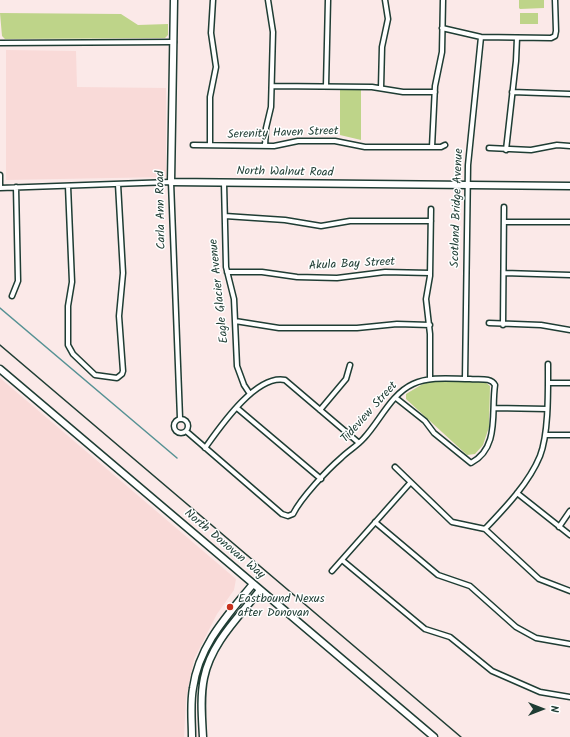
<!DOCTYPE html>
<style>
body{margin:0}
#map{position:relative;width:570px;height:737px;overflow:hidden;background:#fbe9e8;font-family:Kalam,sans-serif}
canvas{display:block}
.north{position:absolute;left:522px;top:689px;width:40px;height:40px;-webkit-text-stroke:3px #fff;paint-order:stroke;rotate:90deg;font-size:11px;font-weight:700;line-height:16px;text-align:center;color:#1f3d34}
.north::after{content:'';display:block;margin:auto;width:14px;height:18px;background:#1f3d34;clip-path:polygon(50% 0,100% 100%,50% 72%,0 100%)}
</style>
<div id="map">
<canvas width="570" height="737"></canvas>
<div class="north">N</div>
</div>
<script>
const g = document.querySelector('canvas').getContext('2d');
g.lineJoin = 'round';
function paint(path, color) {
  g.fillStyle = color;
  g.fill(path, 'evenodd');
}
function trace(path, color, width, dash) {
  g.strokeStyle = color;
  g.lineWidth = width;
  g.lineCap = dash ? 'butt' : 'round';
  g.setLineDash(dash || []);
  g.stroke(path);
}
function drawText(font, color, halo, rows, align = 'center') {
  g.font = font + ' Kalam,sans-serif';
  g.lineWidth = 3;
  g.setLineDash([]);
  g.textBaseline = 'middle';
  g.strokeStyle = halo;
  g.fillStyle = color;
  for (const [text, x, y, turn = 0] of rows) {
    g.save();
    g.translate(x, y);
    g.rotate((+turn || 0) * Math.PI / 180);
    g.textAlign = isNaN(turn) ? turn : align;
    if (halo) g.strokeText(text, 0, 0);
    g.fillText(text, 0, 0);
    g.restore();
  }
}
const built = new Path2D(`
 M6 50 76 51 77 87 166 88V177L6 180Z
 M0 378 236 579 234 590 217 614 194 659 186 699 184 737H0Z`);
const green = new Path2D(`
 M519 0H544V8L520 9 519 8Z
 M0 13 121 14 138 25 168 24V35L165 38 5 39 2 36Z
 M520 13H538V24H520Z
 M340 89 361 90V140L340 135Z
 M429 382H485L490 386 489 427 483 445 475 454 467 455 406 399V394L421 385Z`);
const stream = new Path2D(`
 M0 308 177 458`);
const street = new Path2D(`
 M442 28 481 37 551 38 555 36 556 31 555 0
 M0 43 174 42
 M272 86 372 87 403 92H435
 M326 86 328 0
 M381 88 382 47 388 19 385 0
 M512 92 570 94
 M193 145 274 146 298 141H335L365 147H441L445 145
 M210 145V97L216 67 211 33 213 0
 M265 146 266 128 271 107 273 32 268 0
 M432 147 435 86 442 52 443 0
 M489 148 531 150 557 145 570 146
 M506 150 516 61 517 38
 M0 175V188
 M224 183 226 267 234 299 237 366 244 385 250 394
 M68 186 72 282 68 306V345L73 354 95 375 117 378 122 374 123 371 119 316 123 273 118 184
 M0 188 171 182 180 418
 M225 216 285 220 321 226 350 221H431
 M504 222H570
 M227 272H262L297 277 337 278 385 272 430 273
 M504 273 570 275
 M12 296 18 281 16 187
 M235 321 279 328H357L397 324 430 325
 M489 323 541 325 570 330
 M503 325 504 207
 M430 379V334L426 299 430 276 431 209
 M465 379 468 165 481 37
 M548 383H570
 M237 408 321 479
 M494 408 547 409
 M320 410 346 379 350 365
 M174 426a7 7 0 1 1 14 0a7 7 0 1 1-14 0Z
 M186 431 282 514 288 516 293 514C301 498 327 470 341 458 348 451 357 446 364 438 380 421 391 394 413 384 430 376 452 379 470 379 479 380 491 377 495 385 491 412 500 448 471 463L434 433 425 421 396 398
 M545 435H570
 M205 448C220 427 256 374 285 380L359 443
 M395 467 452 522 485 529 539 579 570 591
 M517 493 570 535
 M375 522 438 575 470 586 516 627 536 638 570 644
 M559 527 570 511
 M485 529C505 508 529 483 540 456 549 433 548 389 548 364
 M342 560 425 629 450 637 492 671 540 692 570 697
 M332 571 410 483`);
const secondary = new Path2D(`
 M174 0 171 182 570 186
 M0 369 434 737
 M192 737C192 721 190 704 193 688 199 645 227 616 253 584
 M203 737C202 718 200 697 204 678 211 643 239 617 260 590`);
const rail = new Path2D(`
 M0 345 461 737`);
const markers = [
 [230,607,4,"#c8321e"]
];
const streetNames = [
 ["Serenity Haven Street",283,134,-2],
 ["North Walnut Road",285,173,1],
 ["Scotland Bridge Avenue",458,208,-88],
 ["Carla Ann Road",162,210,-91],
 ["Akula Bay Street",352,265,-3],
 ["Eagle Glacier Avenue",220,291,-96],
 ["Tideview Street",370,413,-48],
 ["North Donovan Way",224,545,40]
];
const poiNames = [
 ["Eastbound Nexus",238,600],
 ["after Donovan",238,614]
];
paint(built, '#f9dad8');
paint(green, '#bed489');
trace(stream, '#569294', 1.5);
trace(street, '#1f3d34', 7);
trace(secondary, '#1f3d34', 9);
trace(street, '#fff', 4);
trace(secondary, '#fff', 6);
trace(rail, '#1f3d34', 1.5);
for (const [x, y, r, color] of markers) {
  const dot = new Path2D();
  dot.arc(x, y, r, 0, 2 * Math.PI);
  g.fillStyle = color;
  g.fill(dot);
  trace(dot, '#fff', 1.5);
}
drawText('12px', '#1f3d34', '#fff', streetNames);
drawText('12px', '#1f3d34', '#fff', poiNames, 'left');
</script>
